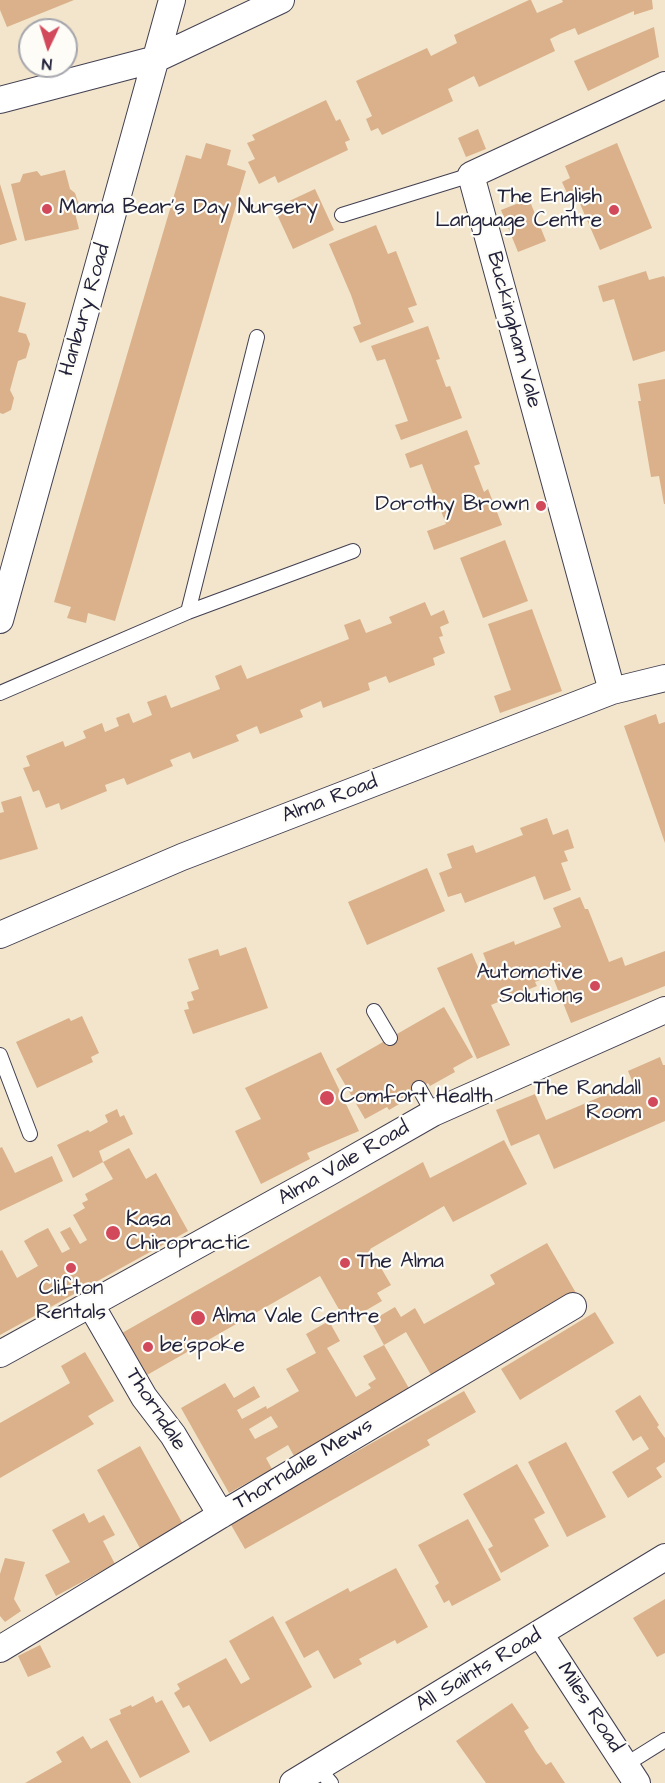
<!DOCTYPE html>
<style>
body{margin:0}
#map{position:relative;width:665px;height:1783px;overflow:hidden;background:#f2e5cb;font-family:"Architects Daughter",sans-serif}
canvas{display:block}
.north{position:absolute;left:18px;top:18px;width:60px;height:60px;box-sizing:border-box;background:#fdfcf7;border:2px solid #a5a5ac;border-radius:50%;rotate:184deg;font-size:16px;font-weight:700;line-height:24px;text-align:center;color:#22223b}
.north::after{content:'';display:block;margin:auto;width:21px;height:27px;background:#d1495b;clip-path:polygon(50% 0,100% 100%,50% 72%,0 100%)}
</style>
<div id="map">
<canvas width="665" height="1783"></canvas>
<div class="north">N</div>
</div>
<script>
const g = document.querySelector('canvas').getContext('2d');
g.lineJoin = 'round';
function paint(path, color) {
  g.fillStyle = color;
  g.fill(path, 'evenodd');
}
function trace(path, color, width, dash) {
  g.strokeStyle = color;
  g.lineWidth = width;
  g.lineCap = dash ? 'butt' : 'round';
  g.setLineDash(dash || []);
  g.stroke(path);
}
function drawText(font, color, halo, rows, align = 'center') {
  g.font = font + ' "Architects Daughter",sans-serif';
  g.lineWidth = 4.5;
  g.setLineDash([]);
  g.textBaseline = 'middle';
  g.strokeStyle = halo;
  g.fillStyle = color;
  for (const [text, x, y, turn = 0] of rows) {
    g.save();
    g.translate(x, y);
    g.rotate((+turn || 0) * Math.PI / 180);
    g.textAlign = isNaN(turn) ? turn : align;
    if (halo) g.strokeText(text, 0, 0);
    g.fillText(text, 0, 0);
    g.restore();
  }
}
const building = new Path2D(`
 M0 0H74L7 27 0 10Z
 M529 0H531L537 13 563 2 562 0H652L653 9 634 15V11L578 35 575 28 560 34 550 39 555 51 479 87 474 76 448 89 453 101 382 135 378 128 371 131 366 119 372 116 356 81 427 48 431 56 457 43 454 35Z
 M654 27 659 57 588 91 574 61Z
 M326 100 336 121 340 119 350 140 345 142 348 150 278 183 275 176 259 184 248 162 255 159 247 143 255 140 252 135Z
 M478 129 486 149 466 157 458 138Z
 M206 143 231 150 227 165 246 171 115 621 88 613 86 623 67 618 71 607 54 602 186 155 201 159Z
 M617 143 652 228 600 250 574 190 567 193 562 182 570 178 565 166Z
 M65 170 70 189 75 193 79 205 75 213 79 229 25 241 11 184 20 182 23 174 37 171 41 176Z
 M0 184 17 240 0 245Z
 M315 189 334 230 293 249 274 208Z
 M529 199 546 241 518 252 501 210Z
 M376 225 388 254 396 251 417 305 408 308 414 322 360 343 353 327 361 324 351 295 329 244Z
 M646 271 649 280 664 276 665 278V351L633 361 614 299 603 302 598 286Z
 M0 296 26 303 18 332 26 334 30 344 26 358 18 361 10 390 14 398 11 410 3 414 0 413Z
 M428 326 440 359 436 360 446 387 450 386 462 418 401 440 395 425 408 421 385 359 377 361 371 346Z
 M665 379V504H664L659 476 651 477 638 401H641L638 384Z
 M467 430 480 464 474 466 484 492 488 489 502 525 434 550 427 531 446 524 440 508 433 510 429 501 435 499 422 464 410 468 405 454Z
 M505 540 528 601 483 618 460 558Z
 M425 602 431 616 444 610 449 623 440 627 443 636 439 637 445 653 433 658 435 665 389 683 386 676 368 683 370 690 323 708 321 701 300 710 303 717 260 734 257 726 236 735 239 741 193 759 190 752 170 760 173 766 127 785 124 778 105 785 107 791 61 810 59 803 46 808 39 790 33 792 23 768 30 766 26 756 63 741 65 747 86 738 83 731 102 723 105 732 119 726 116 718 129 713 133 723 152 715 147 702 166 695 171 708 220 689 215 676 241 665 247 679 349 639 344 625 360 619 366 633 392 623 389 617Z
 M532 609 562 691 500 713 494 696 511 690 488 624Z
 M656 714 659 724 665 722V843L624 726Z
 M21 796 38 849 0 860V813L4 812 1 802Z
 M547 818 553 835 568 829 574 848 564 851 568 861 561 863 571 890 544 900 535 876 465 903 461 893 448 897 439 873 452 868 447 854 473 845 476 853 523 835 520 828Z
 M427 868 445 911 367 945 348 902Z
 M580 897 585 909H588L609 962 622 957 625 966 665 951V986L571 1023 552 975 535 982 537 986 491 1005 510 1045 477 1059 437 968 472 953 478 967 487 963 483 953 514 941 515 945 561 927 553 908Z
 M246 947 268 1008 193 1034 184 1010 189 1009 187 1002 194 1000 191 992 199 989 188 959 218 949 220 956Z
 M444 1007 473 1057 453 1068 455 1072 430 1086 428 1083 411 1093 413 1096 389 1110 387 1107 365 1119 336 1069Z
 M82 1016 99 1053 91 1057 93 1062 37 1088 16 1042 69 1018 71 1021Z
 M321 1052 359 1131 307 1153 310 1159 261 1184 235 1131 261 1119 245 1088Z
 M660 1057 663 1065H665V1121L554 1169 539 1134 511 1146 496 1110 535 1094 546 1120 633 1083 628 1071Z
 M117 1109 120 1117 124 1115 133 1134 99 1151 103 1162 73 1178 57 1145 88 1130 90 1132 108 1122 105 1115Z
 M504 1140 527 1184 453 1222 444 1206 370 1249 391 1285 377 1293 382 1301 358 1315 354 1306 341 1313 320 1276 147 1375 122 1333 423 1162 430 1178Z
 M2 1147 15 1173 52 1156 63 1181 0 1211V1148Z
 M129 1148 146 1179 156 1173 188 1231 0 1335V1251L2 1250 17 1278 38 1266 24 1241 36 1234 48 1228 62 1253 70 1249 60 1232 70 1227 80 1244 87 1240 73 1215 85 1208 82 1203 88 1200 85 1194 113 1179 103 1162Z
 M547 1243 576 1293 431 1375 406 1332 384 1345 371 1321 395 1307 401 1317 415 1308 424 1324 495 1284 490 1275Z
 M595 1312 614 1343 520 1400 501 1369Z
 M329 1321 340 1341 327 1348 356 1397 371 1388 368 1384 376 1379 363 1356 384 1345 410 1390 294 1456 288 1445 266 1458 272 1469 229 1493 181 1408 225 1383 234 1398 254 1386 260 1397 237 1410 242 1419 266 1406 267 1409 299 1391 286 1369 316 1353 306 1334ZM271 1416 278 1427 255 1439 249 1429Z
 M85 1352 114 1401 88 1416 94 1424 0 1478V1423L70 1383 61 1366Z
 M464 1391 476 1412 427 1440 430 1445 245 1549 230 1523Z
 M640 1395 659 1425 657 1427 665 1438V1462L656 1468 662 1477 628 1498 612 1472 649 1449 641 1436 633 1441 615 1411Z
 M566 1442 606 1517 567 1537 528 1462Z
 M140 1446 185 1528 142 1552 97 1470Z
 M517 1464 545 1513 534 1519 549 1546 501 1573 488 1549 493 1546 463 1494Z
 M84 1513 89 1523 104 1515 115 1535 103 1541 115 1564 56 1596 45 1575 70 1562 52 1530Z
 M468 1519 501 1580 452 1606 449 1600 444 1603 435 1586 439 1583 418 1545Z
 M5 1558 25 1562 14 1599 21 1611 5 1622 0 1616V1574Z
 M396 1568 428 1627 397 1644 395 1640 359 1659 362 1664 334 1679 318 1650 304 1658 285 1622 348 1588 350 1592Z
 M665 1599V1653L657 1657 633 1618Z
 M273 1616 312 1687 210 1742 189 1705 183 1708 174 1693 180 1689 177 1684 226 1658 241 1684 250 1679 229 1641Z
 M40 1645 51 1667 28 1677 18 1656Z
 M153 1696 156 1703 162 1700 190 1752 140 1778 109 1719 121 1714 120 1710 131 1705 132 1707Z
 M512 1703 529 1728 524 1731 536 1751 546 1765 551 1762 565 1783H486L456 1741Z
 M83 1736 91 1749 107 1740 131 1783H25L62 1762 56 1752Z`);
const service = new Path2D(`
 M342 215 471 175
 M188 612 257 337
 M0 693 188 612 353 551
 M374 1011 390 1038
 M0 1055 30 1134
 M419 1088 433 1113
 M625 1765 665 1740
 M318 1768 331 1783`);
const minor = new Path2D(`
 M0 100 156 59 281 0
 M0 620 172 0
 M612 691 471 175 665 85
 M0 935 182 857 612 691 665 678
 M91 1305 144 1397 173 1435 221 1515
 M0 1354 328 1173 433 1113 665 1010
 M540 1634 637 1783
 M0 1649 221 1515 573 1306
 M293 1783 665 1557`);
const markers = [
 [47,209,6,"#d1495b"],
 [614,210,6,"#d1495b"],
 [541,506,6,"#d1495b"],
 [595,986,6,"#d1495b"],
 [327,1098,8,"#d1495b"],
 [653,1102,6,"#d1495b"],
 [113,1233,8,"#d1495b"],
 [345,1263,6,"#d1495b"],
 [71,1268,6,"#d1495b"],
 [198,1318,8,"#d1495b"],
 [148,1347,6,"#d1495b"]
];
const poiNames = [
 ["The English",602,198,"right"],
 ["Language Centre",602,222,"right"],
 ["Mama Bear's Day Nursery",59,209],
 ["Dorothy Brown",529,506,"right"],
 ["Automotive",583,974,"right"],
 ["Solutions",583,998,"right"],
 ["The Randall",641,1090,"right"],
 ["Room",641,1114,"right"],
 ["Comfort Health",340,1098],
 ["Kasa",126,1221],
 ["Chiropractic",126,1245],
 ["The Alma",357,1263],
 ["Clifton",71,1290,"center"],
 ["Rentals",71,1314,"center"],
 ["Alma Vale Centre",212,1318],
 ["be'spoke",160,1347]
];
const streetNames = [
 ["Hanbury Road",86,310,-74],
 ["Buckingham Vale",513,330,75],
 ["Alma Road",330,800,-21],
 ["Alma Vale Road",344,1164,-30],
 ["Thorndale",155,1410,57],
 ["Thorndale Mews",304,1465,-31],
 ["All Saints Road",479,1671,-31],
 ["Miles Road",589,1708,57]
];
paint(building, '#dab18a');
trace(service, '#413f51', 16);
trace(minor, '#413f51', 28);
trace(service, '#fff', 14);
trace(minor, '#fff', 26);
for (const [x, y, r, color] of markers) {
  const dot = new Path2D();
  dot.arc(x, y, r, 0, 2 * Math.PI);
  g.fillStyle = color;
  g.fill(dot);
  trace(dot, '#fdfcf7', 2);
}
drawText('21px', '#22223b', '#fdfcf7', poiNames, 'left');
drawText('21px', '#22223b', '#fdfcf7', streetNames);
</script>
